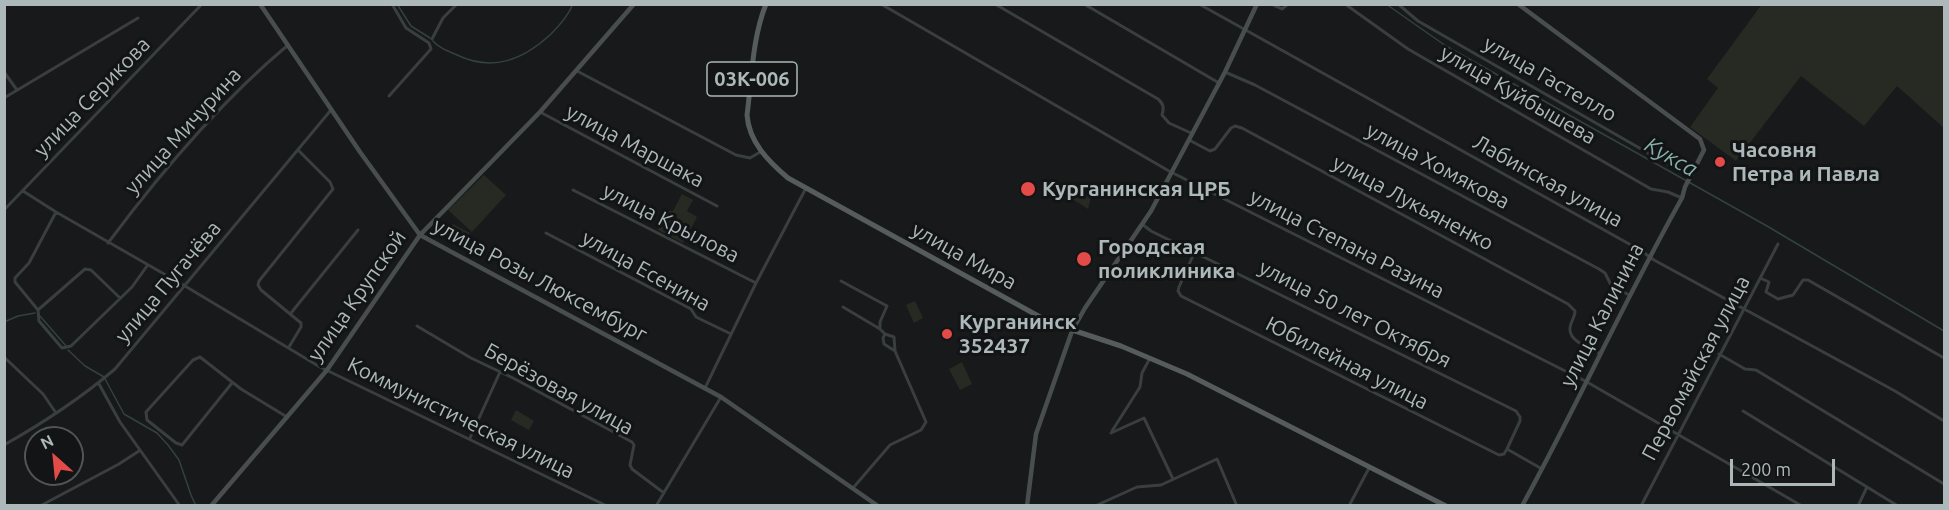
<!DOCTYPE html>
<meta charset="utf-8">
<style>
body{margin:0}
#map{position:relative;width:1949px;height:510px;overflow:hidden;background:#18191a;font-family:Ubuntu,sans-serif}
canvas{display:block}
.frame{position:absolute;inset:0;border:6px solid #acb8b9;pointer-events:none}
.north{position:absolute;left:24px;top:426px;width:60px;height:60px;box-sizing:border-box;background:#131415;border:2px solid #505657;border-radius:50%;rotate:333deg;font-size:16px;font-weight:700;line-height:24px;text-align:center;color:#acb8b9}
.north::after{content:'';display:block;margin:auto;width:21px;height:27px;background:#e24b48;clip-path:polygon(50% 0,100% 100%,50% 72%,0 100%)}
.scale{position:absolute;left:1730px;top:459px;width:105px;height:27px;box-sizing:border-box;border:3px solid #acb8b9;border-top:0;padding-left:8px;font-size:18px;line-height:21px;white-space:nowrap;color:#acb8b9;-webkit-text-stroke:4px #131415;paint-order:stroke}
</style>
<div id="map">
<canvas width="1949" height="510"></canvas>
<div class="frame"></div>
<div class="north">N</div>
<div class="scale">200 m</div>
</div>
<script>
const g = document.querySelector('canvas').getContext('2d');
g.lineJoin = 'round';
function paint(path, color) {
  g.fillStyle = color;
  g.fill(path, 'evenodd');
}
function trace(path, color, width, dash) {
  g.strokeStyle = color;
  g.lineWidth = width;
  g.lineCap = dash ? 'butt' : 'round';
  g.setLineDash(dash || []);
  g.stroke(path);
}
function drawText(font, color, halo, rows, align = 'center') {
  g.font = font + ' Ubuntu,sans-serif';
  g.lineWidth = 6;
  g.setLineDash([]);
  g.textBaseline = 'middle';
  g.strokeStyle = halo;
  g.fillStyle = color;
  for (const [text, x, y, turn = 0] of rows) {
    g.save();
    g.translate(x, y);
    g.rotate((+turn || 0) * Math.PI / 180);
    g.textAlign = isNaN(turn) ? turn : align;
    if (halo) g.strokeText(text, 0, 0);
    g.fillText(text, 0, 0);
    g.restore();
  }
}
const green = new Path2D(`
 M1762 4 1944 5V128L1897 86 1864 126 1801 76 1736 161 1690 127 1718 88 1707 79Z
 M484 175 506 195 472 232 448 210Z
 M1078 190 1091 197 1088 209 1071 198Z
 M682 194 693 200 687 211 697 217 683 243 658 230 667 211H673Z
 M453 224 470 233 466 242 449 233Z
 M915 301 923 318 914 323 906 305Z
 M962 362 972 384 960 390 949 369Z
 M516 410 534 421 529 430 511 420Z`);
const stream = new Path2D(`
 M397 4 411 26 430 38
 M1386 4 1446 46 1767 226 1944 331
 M433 41C440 49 448 51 457 55 493 72 523 60 551 34 560 25 568 16 573 4
 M40 316 66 346
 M4 322 18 316 35 313
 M68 350 85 366 104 377 124 414 157 433 168 445 179 460 191 495 196 506`);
const street = new Path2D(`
 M881 4 1169 171 1587 382 1802 506
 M995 4 1158 99C1164 104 1164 108 1162 115L1169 123 1191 133
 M1084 4 1219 83
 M1199 4 1640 250 1654 260 1895 391 1944 421
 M1271 4 1282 9 1288 4
 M1345 4 1408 49 1651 189 1668 192 1682 198
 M1398 4 1418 21 1690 177
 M432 39 443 18 457 4
 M577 71 736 155 750 158 762 151
 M4 72 17 90
 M1225 72 1255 85 1599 269 1605 273 1611 285 1629 295
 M389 96 431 49 429 43 406 28 392 4
 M4 98 138 18
 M540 112 717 206
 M1189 140 1210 151 1215 149 1231 128 1235 126 1242 128 1568 304 1575 311C1575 318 1569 324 1570 330 1570 342 1592 349 1601 354
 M573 190 756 283
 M23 191 56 212 185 286 320 367 607 506
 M4 210 202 4
 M56 212 29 263 15 278V282L38 310 39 321 62 348 71 346 132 287 147 266
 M1142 224 1151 231 1516 411 1520 417V421L1507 449
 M546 233 691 309 696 317 731 334
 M108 243C161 172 220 102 288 45
 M1195 251 1179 287 1178 291 1181 296 1499 455 1504 454 1507 449 1542 469
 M1760 278 1769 282 1766 292 1778 299 1793 295 1803 280H1808L1944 358
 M841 281 887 306 880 322V329L885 334 894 337 895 351 926 422 921 430 890 445 853 488
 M843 307 880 329
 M38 310 85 269 91 270 120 298
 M291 313 358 230
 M417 326 471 358 513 378 632 442 634 445 630 465 632 469 664 493
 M885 334 883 338 884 344 895 351
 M289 347 301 327V323L261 290 258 285 259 281 333 189 330 182 298 150
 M1719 354 1745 369 1756 370 1944 484
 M4 357 43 394 56 413
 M232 383 182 445 176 443 147 420 146 412 193 360 200 357 241 389 287 417
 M99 384 120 422 180 506
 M705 388 756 283 806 188
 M1743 411 1898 506
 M1112 431 1140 387 1142 373 1150 358
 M1111 433 1144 418 1173 479
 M470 438 500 372
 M4 445C43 423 81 398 115 369L331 110
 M40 506 119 464 139 451
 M656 506 721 397
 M1095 506 1137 487 1161 485 1217 459 1237 506
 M1349 506 1369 468
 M1641 506 1778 244
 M1858 506 1867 487`);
const secondary = new Path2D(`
 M260 4 360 152 420 235 721 397 878 506
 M1518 4 1700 139 1704 150 1685 187 1682 198C1625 299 1578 404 1522 506
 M211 506 327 370 420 235 540 112 634 4
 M1027 506 1036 434 1072 331 1085 308 1151 211 1225 72 1257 4`);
const primary = new Path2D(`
 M766 4C752 39 752 78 747 115 749 142 768 161 788 178L1051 323 1121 346 1187 374 1446 506`);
const markers = [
 [1720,162,6,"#e24b48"],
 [1028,189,8,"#e24b48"],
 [1084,259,8,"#e24b48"],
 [947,334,6,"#e24b48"]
];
const shields = [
 [752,79,90]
];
const shieldNames = [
 ["03К-006",752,79]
];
const streetNames = [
 ["улица Гастелло",1550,79,30],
 ["улица Куйбышева",1518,95,30],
 ["улица Серикова",92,97,-46],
 ["улица Мичурина",183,131,-48],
 ["улица Маршака",635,146,28],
 ["улица Хомякова",1438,166,28],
 ["Лабинская улица",1548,181,29],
 ["улица Лукьяненко",1413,203,28],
 ["улица Крылова",671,223,27],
 ["улица Степана Разина",1347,244,27],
 ["улица Мира",964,256,29],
 ["улица Есенина",646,271,29],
 ["улица Розы Люксембург",540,280,28],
 ["улица Пугачёва",168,282,-50],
 ["улица Крупской",357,296,-55],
 ["улица 50 лет Октября",1355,314,27],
 ["улица Калинина",1602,315,-63],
 ["Юбилейная улица",1347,363,27],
 ["Первомайская улица",1696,368,-62],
 ["Берёзовая улица",559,389,29],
 ["Коммунистическая улица",461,418,26]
];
const poiNames = [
 ["Часовня",1732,150],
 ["Петра и Павла",1732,174],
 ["Курганинская ЦРБ",1042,189],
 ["Городская",1098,247],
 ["поликлиника",1098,271],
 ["Курганинск",959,322],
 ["352437",959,346]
];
const waterNames = [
 ["Кукса",1671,157,30]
];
paint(green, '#272a22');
trace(stream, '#32423e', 1.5);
trace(street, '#393e3f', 3);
trace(secondary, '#484e4e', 4.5);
trace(primary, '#565c5d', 5);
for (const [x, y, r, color] of markers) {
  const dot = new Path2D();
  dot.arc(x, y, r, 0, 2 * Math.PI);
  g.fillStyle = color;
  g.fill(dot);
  trace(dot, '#131415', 2);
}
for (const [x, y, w] of shields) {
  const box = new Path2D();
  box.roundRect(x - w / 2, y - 17, w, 34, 4.5);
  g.fillStyle = '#131415';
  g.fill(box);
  trace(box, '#acb8b9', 1.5);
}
drawText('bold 20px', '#acb8b9', null, shieldNames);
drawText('21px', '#acb8b9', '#131415', streetNames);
drawText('bold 21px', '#acb8b9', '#131415', poiNames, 'left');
drawText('italic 22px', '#86b0a9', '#131415', waterNames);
</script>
